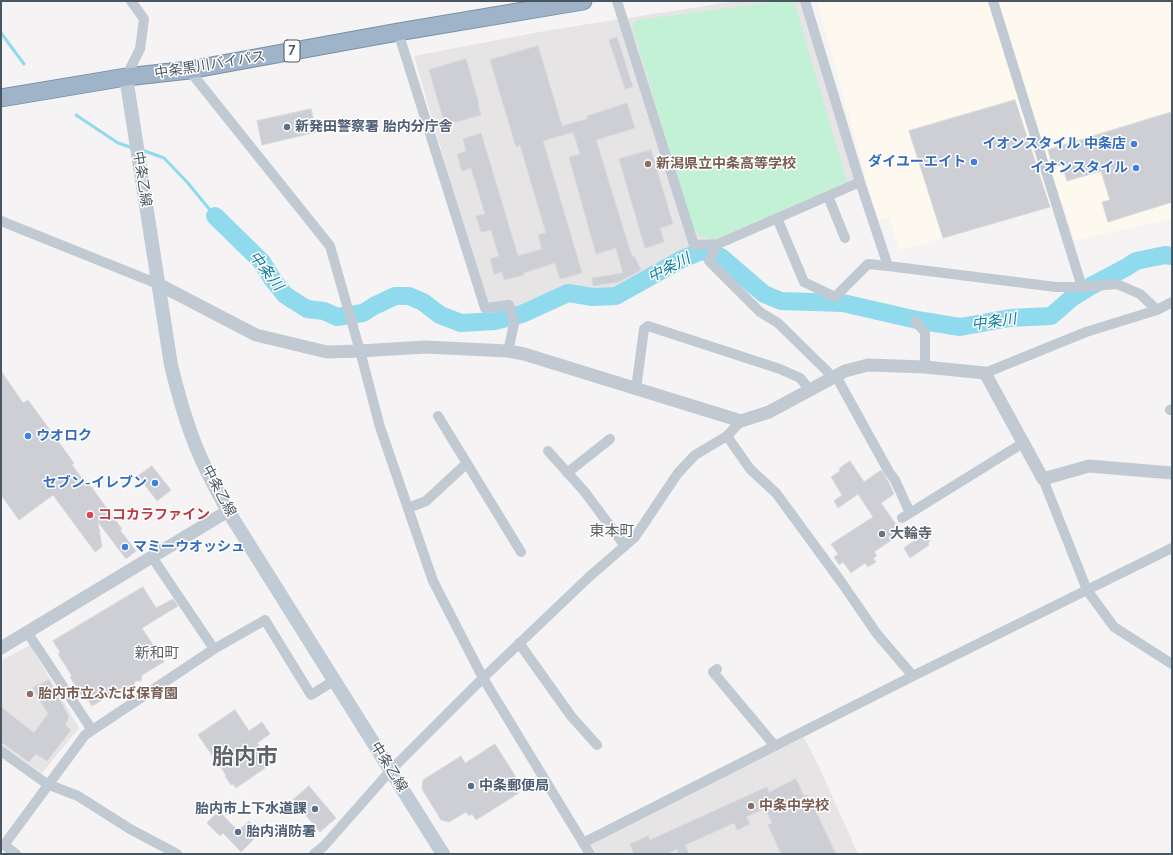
<!DOCTYPE html>
<meta charset="utf-8">
<style>
body{margin:0}
#map{position:relative;width:1173px;height:855px;overflow:hidden;background:#f5f3f3;font-family:Mulish,sans-serif}
canvas{display:block}
.frame{position:absolute;inset:0;border:2px solid #4a5661;pointer-events:none}
</style>
<div id="map">
<canvas width="1173" height="855"></canvas>
<div class="frame"></div>
</div>
<script>
const g = document.querySelector('canvas').getContext('2d');
g.lineJoin = 'round';
function paint(path, color) {
  g.fillStyle = color;
  g.fill(path, 'evenodd');
}
function trace(path, color, width, dash) {
  g.strokeStyle = color;
  g.lineWidth = width;
  g.lineCap = dash ? 'butt' : 'round';
  g.setLineDash(dash || []);
  g.stroke(path);
}
function drawText(font, color, halo, rows, align = 'center') {
  g.font = font + ' Mulish,"Noto Sans JP",sans-serif';
  g.lineWidth = 3;
  g.setLineDash([]);
  g.textBaseline = 'middle';
  g.strokeStyle = halo;
  g.fillStyle = color;
  for (const [text, x, y, turn = 0] of rows) {
    g.save();
    g.translate(x, y);
    g.rotate((+turn || 0) * Math.PI / 180);
    g.textAlign = isNaN(turn) ? turn : align;
    if (halo) g.strokeText(text, 0, 0);
    g.fillText(text, 0, 0);
    g.restore();
  }
}
const commercial = new Path2D(`
 M817 1H1172V218L1074 241 1064 204 900 250 889 217 878 221Z`);
const education = new Path2D(`
 M737 1H802L857 187 689 251 614 292 561 290 539 301 502 311 488 312 414 56 550 30Z
 M30 645 79 728 42 773 1 745V661Z
 M804 737 820 769 858 854H597L590 843Z`);
const green = new Path2D(`
 M782 1H794L847 182 716 239 702 237 693 228 632 25 637 20Z`);
const stream = new Path2D(`
 M1 33 24 64
 M76 115 118 143 133 148
 M142 150 164 158 187 182 215 216`);
const river = new Path2D(`
 M215 216 262 262 273 280 285 295 307 309 324 311 337 317 363 313 374 306 395 296H409L423 302 440 315 461 323 495 321 522 314 568 293 593 297 616 296 682 259 702 251 721 257 764 294 781 301 843 303 917 320 960 327 1010 318 1051 316 1073 297 1091 286 1127 267 1136 261 1165 255 1172 256`);
const building = new Path2D(`
 M617 37 633 87 625 89 609 40Z
 M538 46 562 126 588 119 587 116 627 103 635 128 596 140 632 257 634 256 641 270 619 282 593 286 592 278 623 273 616 248 596 254 569 157 580 154 573 132 543 141 582 273 560 279 555 263 523 273 524 275 504 280 502 272 494 274 490 259 499 256 491 230 481 232 476 216 485 214 471 168 462 171 457 154 466 151 463 139 481 133 518 256 542 249 538 235 546 233 520 145 516 147 490 60Z
 M466 59 479 104 478 105 481 115 445 125 429 70Z
 M1015 100 1050 207 943 238 909 131Z
 M311 109 317 132 262 145 257 121Z
 M1172 112V202L1108 222 1102 202 1110 200 1101 171 1067 181 1062 165 1053 167 1048 150Z
 M651 150 673 224 660 228 664 242 645 248 619 159Z
 M1 371 23 403 28 400 74 463 72 465 85 482 87 481 122 529 120 530 136 551 126 559 98 522 102 547 95 552 53 495 19 520 1 495Z
 M850 461 864 482 881 470 889 483 894 494 881 503 902 533 874 552 877 556 873 558 876 562 868 567 865 563 851 573 843 562 839 565 834 557 838 554 831 544 873 517 858 494 838 508 834 501 842 495 831 477 840 471 839 469Z
 M152 466 171 490 157 501 138 476Z
 M925 534 930 541 928 543 929 545 910 558 904 548Z
 M143 587 156 608 173 599 178 606 142 628 164 662 142 675 141 681H135L134 686H125L92 706 85 696 83 698 70 677 72 676 58 654 60 652 53 641Z
 M49 680 69 717 65 725 71 730 47 761 36 754 29 762 1 742V707L34 733 48 714 33 688Z
 M235 710 249 731 262 722 270 734 257 743 271 764 236 788 233 784 231 785 225 776 226 775 198 735Z
 M495 744 521 785 515 788 519 793 476 820 472 814 469 816 466 812 449 822 441 820 422 789 423 780 461 756 465 763Z
 M796 779 804 796 808 795 836 854H781L768 825 772 823 765 808 746 817 750 824 737 830 734 823 685 845 689 854H679L677 849 666 854H634L630 844 648 836 650 840 767 787 769 792Z
 M309 786 336 818 320 832 293 800Z
 M219 811 238 831 249 821 260 833 241 852 223 833 220 836 207 823Z`);
const minor = new Path2D(`
 M617 1 694 245 718 244 860 182
 M805 1 860 182 888 266 1056 287H1082L1117 284 1140 294 1157 310
 M993 1 1082 287
 M398 32 485 308 509 305 514 324 508 351
 M189 70 330 246 360 351 380 427 433 581 483 678 590 854
 M126 77 140 49 144 19 131 1
 M828 196 845 238
 M777 218 804 282 835 297 868 264 888 266
 M1 221 158 284
 M718 244 709 261 760 312 778 323 833 377
 M915 321 925 332V367
 M985 373 1086 332 1157 310 1172 302
 M836 376 889 472 895 480 910 513
 M636 389 644 329 648 326 780 369 800 378 810 390
 M1170 410 1172 409
 M438 416 521 552
 M727 436 750 469 776 493 842 583 877 634 913 676
 M548 451 584 491 625 546
 M567 473 610 439
 M1043 479 1087 590 1114 627 1172 664
 M408 508 426 501 466 464
 M902 518 1023 443
 M27 632 92 730
 M519 643 571 716 597 745
 M214 649 265 620 311 695 335 680
 M717 669 713 672 775 746
 M1 751 47 784 78 796 130 829 177 854
 M583 843 913 676 1172 548
 M16 854 4 845 85 735 214 649 152 557
 M314 854 324 846 391 770 483 678 589 577 635 537 678 473 695 455 727 436 741 421`);
const tertiary = new Path2D(`
 M158 284 256 335 327 352 360 351 425 347 508 351 524 354 741 421 769 412 845 371 868 365 925 367 985 373 1043 479 1089 466 1172 473
 M1 648 228 511`);
const secondary = new Path2D(`
 M126 77 171 365C177 390 184 415 193 439 202 464 215 487 228 511L443 854`);
const trunk = new Path2D(`
 M1 98 126 77 189 70 398 32 583 1`);
const markers = [
 [287,127,4,"#5c6f8a"],
 [1134,144,4,"#3f7fe0"],
 [974,162,4,"#3f7fe0"],
 [648,164,4,"#8d6e63"],
 [1136,168,4,"#3f7fe0"],
 [28,436,4,"#3f7fe0"],
 [155,483,4,"#3f7fe0"],
 [90,515,4,"#e0444e"],
 [882,534,4,"#6b7280"],
 [125,547,4,"#3f7fe0"],
 [30,694,4,"#8d6e63"],
 [471,786,4,"#5c6f8a"],
 [751,806,4,"#8d6e63"],
 [315,809,4,"#5c6f8a"],
 [238,832,4,"#5c6f8a"]
];
const shields = [
 [292,51,16]
];
const shieldNames = [
 ["7",292,51]
];
const streetNames = [
 ["中条黒川バイパス",210,65,-9],
 ["中条乙線",142,179,81],
 ["中条乙線",219,491,62],
 ["中条乙線",389,767,58]
];
const serviceNames = [
 ["新発田警察署 胎内分庁舎",295,127],
 ["中条郵便局",479,786],
 ["胎内市上下水道課",307,809,"right"],
 ["胎内消防署",246,832]
];
const shopNames = [
 ["イオンスタイル 中条店",1126,144],
 ["ダイユーエイト",966,162],
 ["イオンスタイル",1128,168],
 ["ウオロク",36,436,"left"],
 ["セブン-イレブン",147,483],
 ["マミーウオッシュ",133,547,"left"]
];
const educationNames = [
 ["新潟県立中条高等学校",656,164],
 ["胎内市立ふたば保育園",38,694],
 ["中条中学校",759,806]
];
const healthNames = [
 ["ココカラファイン",98,515]
];
const worshipNames = [
 ["大輪寺",890,534]
];
const waterNames = [
 ["中条川",669,268,-27],
 ["中条川",266,271,52],
 ["中条川",994,322,-8]
];
const neighbourhoodNames = [
 ["東本町",612,531],
 ["新和町",157,653]
];
const townNames = [
 ["胎内市",245,757]
];
paint(commercial, '#fdf9ef');
paint(education, '#e6e4e5');
paint(green, '#c3f1d5');
trace(stream, '#90daee', 3);
trace(river, '#90daee', 18);
paint(building, '#cdcfd5');
trace(building, '#d7d9de', 1);
trace(trunk, '#7690ad', 19);
trace(minor, '#c1cad2', 10);
trace(tertiary, '#c1cad2', 13);
trace(secondary, '#c1cbd6', 14);
trace(trunk, '#9fb4c9', 17);
for (const [x, y, r, color] of markers) {
  const dot = new Path2D();
  dot.arc(x, y, r, 0, 2 * Math.PI);
  g.fillStyle = color;
  g.fill(dot);
  trace(dot, '#fff', 1.5);
}
for (const [x, y, w] of shields) {
  const box = new Path2D();
  box.roundRect(x - w / 2, y - 11, w, 22, 3);
  g.fillStyle = '#fff';
  g.fill(box);
  trace(box, '#4a5661', 1);
}
drawText('bold 13px', '#4a5661', null, shieldNames);
drawText('14px', '#4a5661', '#fff', streetNames);
drawText('bold 14px', '#4e5e75', '#fff', serviceNames, 'left');
drawText('bold 14px', '#366cbe', '#fff', shopNames, 'right');
drawText('bold 14px', '#785e54', '#fff', educationNames, 'left');
drawText('bold 14px', '#be3a42', '#fff', healthNames, 'left');
drawText('bold 14px', '#5b616d', '#fff', worshipNames, 'left');
drawText('italic 15px', '#0c7c9b', '#fff', waterNames);
drawText('15px', '#5f6368', '#fff', neighbourhoodNames);
drawText('bold 22px', '#5f6368', '#fff', townNames);
</script>
